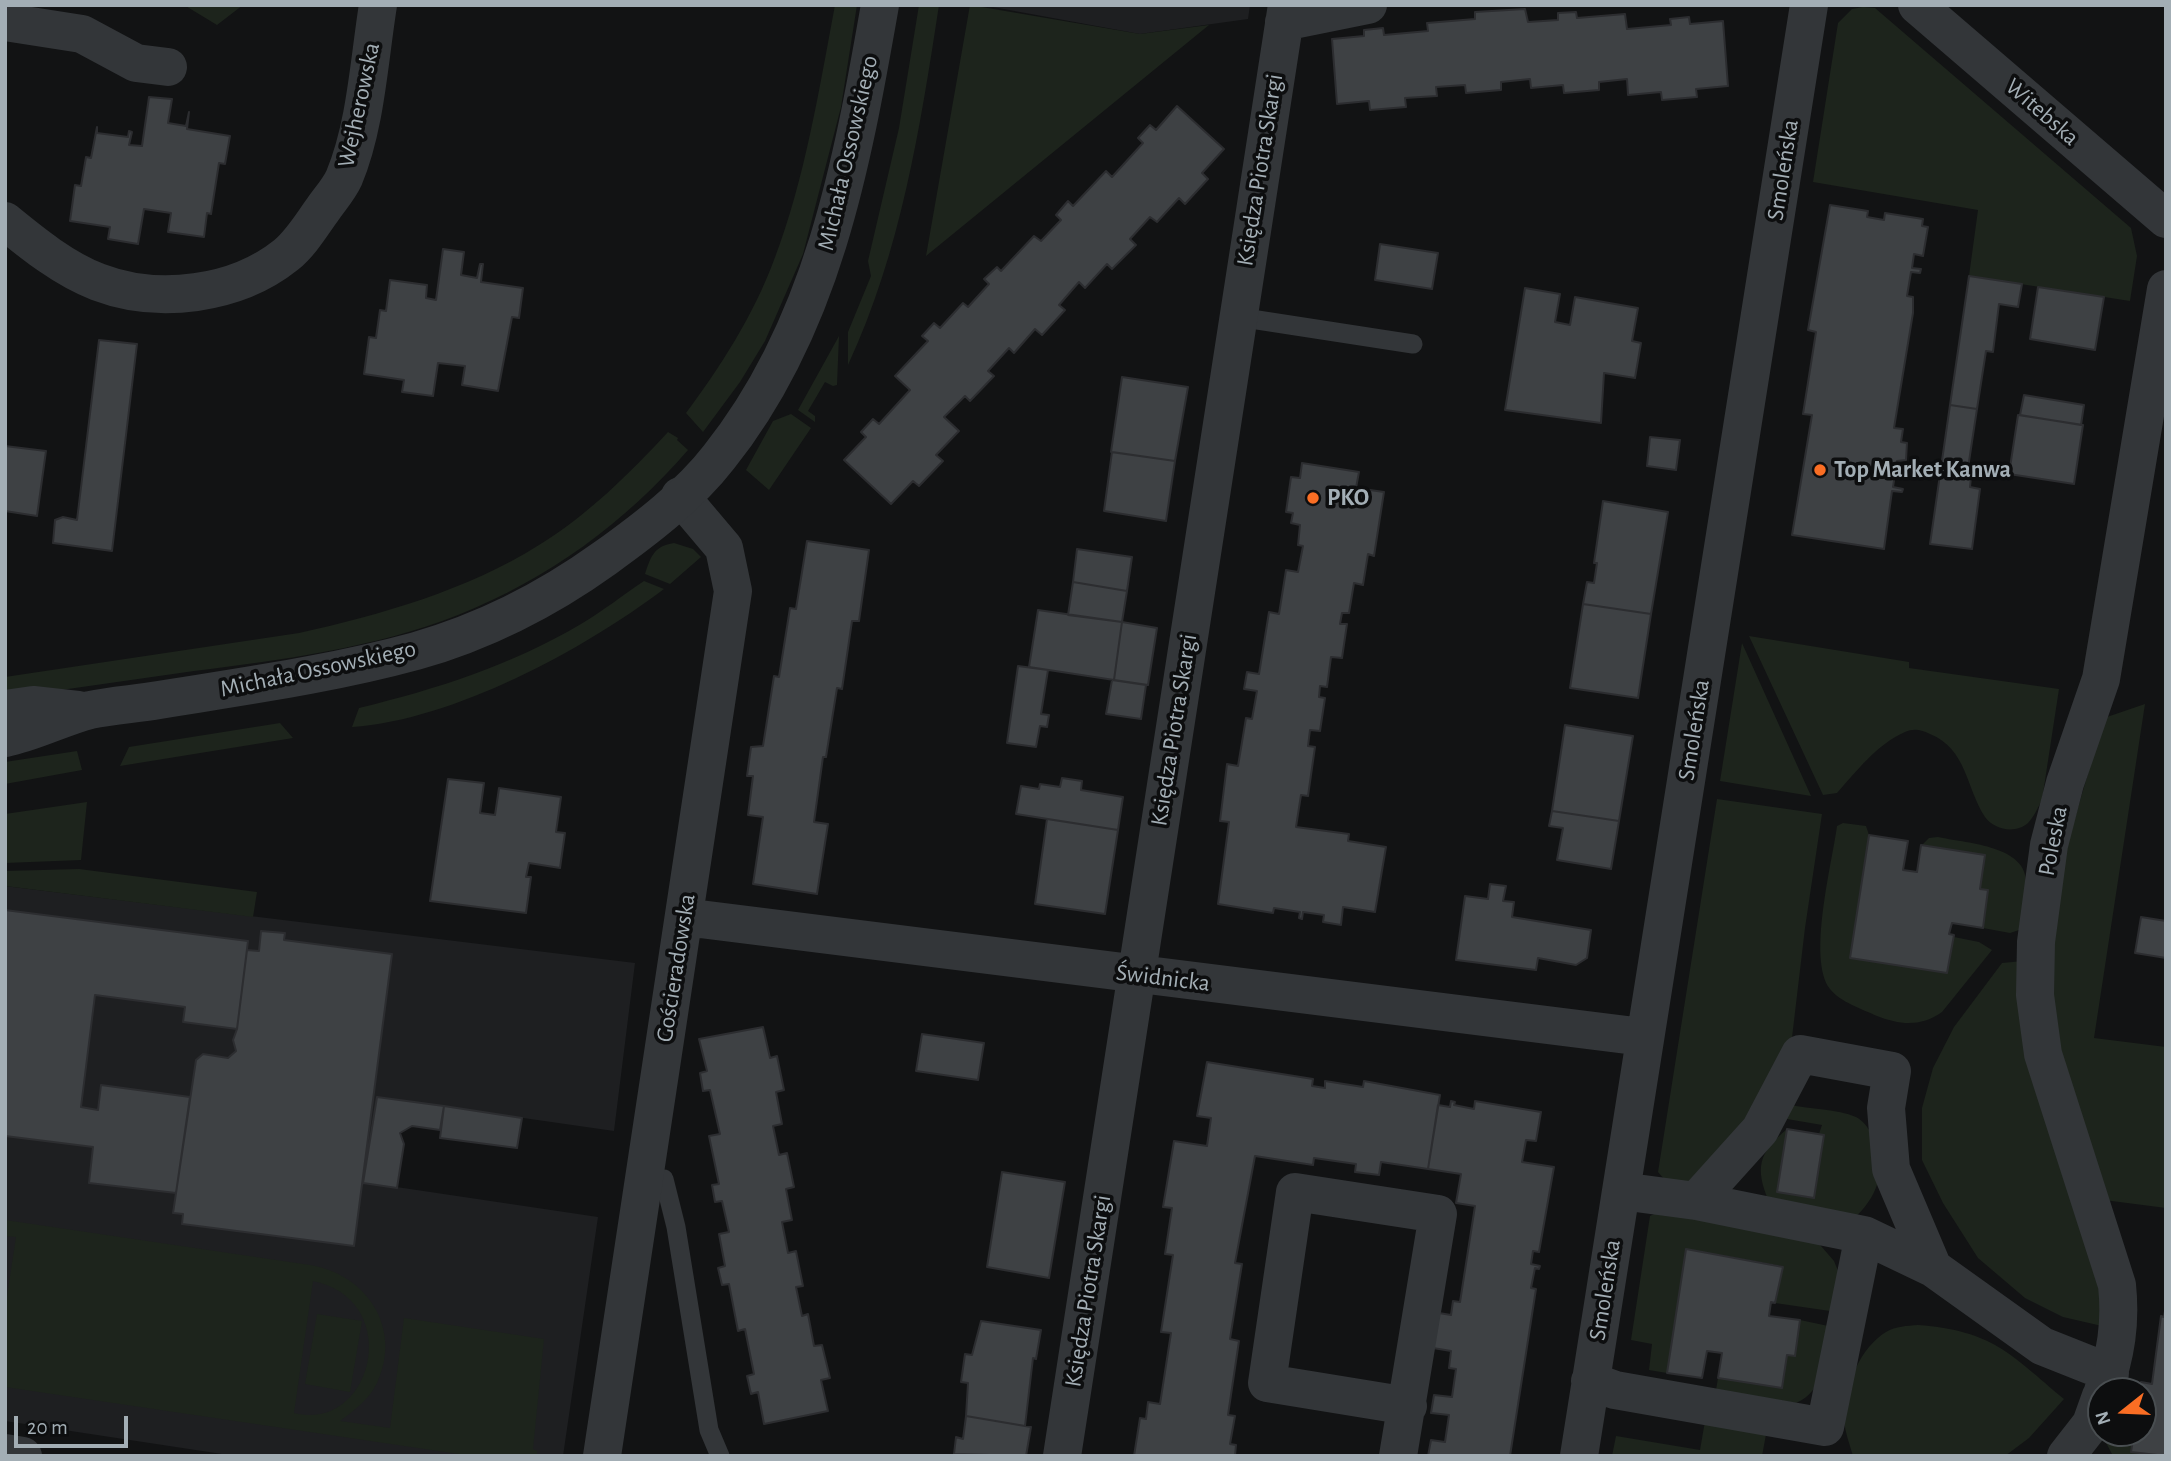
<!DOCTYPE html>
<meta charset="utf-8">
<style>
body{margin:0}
#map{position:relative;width:2171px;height:1461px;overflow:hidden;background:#121314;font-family:"Alegreya Sans",sans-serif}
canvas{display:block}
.frame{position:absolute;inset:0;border:7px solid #a3aeb5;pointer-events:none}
.north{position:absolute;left:2087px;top:1377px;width:70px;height:70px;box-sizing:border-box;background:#0d0e0f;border:2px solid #494e51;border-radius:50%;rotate:252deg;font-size:19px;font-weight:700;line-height:28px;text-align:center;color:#a3aeb5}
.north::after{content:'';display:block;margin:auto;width:24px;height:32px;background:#fa6e24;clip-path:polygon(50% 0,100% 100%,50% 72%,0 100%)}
.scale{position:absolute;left:14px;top:1416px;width:114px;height:32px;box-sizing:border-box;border:4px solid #a3aeb5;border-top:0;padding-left:9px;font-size:21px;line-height:24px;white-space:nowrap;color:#a3aeb5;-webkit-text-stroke:5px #0d0e0f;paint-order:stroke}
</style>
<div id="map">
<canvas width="2171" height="1461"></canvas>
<div class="frame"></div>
<div class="north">N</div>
<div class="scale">20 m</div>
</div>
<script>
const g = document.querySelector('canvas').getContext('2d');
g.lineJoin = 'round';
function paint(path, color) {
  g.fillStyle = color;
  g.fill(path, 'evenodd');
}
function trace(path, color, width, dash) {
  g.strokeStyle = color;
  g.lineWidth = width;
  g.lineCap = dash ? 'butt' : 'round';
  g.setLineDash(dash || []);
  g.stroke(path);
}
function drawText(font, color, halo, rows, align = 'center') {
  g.font = font + ' "Alegreya Sans",sans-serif';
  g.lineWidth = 7;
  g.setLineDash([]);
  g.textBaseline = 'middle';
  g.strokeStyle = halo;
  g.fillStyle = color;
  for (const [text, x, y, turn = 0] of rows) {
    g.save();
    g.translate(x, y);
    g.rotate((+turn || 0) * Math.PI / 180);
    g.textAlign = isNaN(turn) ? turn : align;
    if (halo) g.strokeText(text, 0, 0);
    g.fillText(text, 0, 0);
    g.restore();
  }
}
const built = new Path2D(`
 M982 5H1250L1248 19 1140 34Z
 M5 886 635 963 614 1131 377 1097 363 1182 598 1217 563 1456H235L5 1421Z`);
const green = new Path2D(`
 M184 5H243L217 25Z
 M835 5H857L841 107 803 254 765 341 740 382 703 432 686 413C721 366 753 316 774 260 805 179 819 90 835 5Z
 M919 5H939C920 129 901 251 848 365V332L871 276 868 261 899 128Z
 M970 5 1140 34 1209 25 926 256Z
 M1863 7 1875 8 2131 228 2137 256 2130 301 1969 276 1978 210 1813 182 1838 23 1852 9Z
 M839 336 837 385 833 386 825 382 808 411 815 416V422L798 410Z
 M791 414 811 428 769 490 746 470 773 421Z
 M668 432 678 438 677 440 688 450C625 523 548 579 458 615 374 648 282 660 194 671 131 680 68 689 5 698V677L299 633C380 615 468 590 539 545 588 515 630 473 668 432Z
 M674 543 693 549 701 557 670 584 645 574C651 556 654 546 674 543Z
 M644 581 664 589C583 650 454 720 352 727L359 708C437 689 512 665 581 624 603 611 623 595 644 581Z
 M1749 636 1909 662V668L2059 689 2042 800C2038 807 2034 817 2028 823 2016 834 1994 830 1985 817 1966 788 1967 749 1930 734 1922 730 1914 728 1905 732 1877 744 1856 772 1837 793L1823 795Z
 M1742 643 1811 796 1720 781Z
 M2145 704 2094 1038 2166 1047V1208L2104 1200 2050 1022 2051 901 2104 718Z
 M280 723 293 738 120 766 129 747Z
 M77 751 82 770 5 784V762Z
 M1717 799 1822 814 1805 928 1791 1046 1770 1093 1681 1190 1670 1186 1658 1172Z
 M87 802 81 860 5 863V814Z
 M1843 823 1866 826 1869 835 1850 958 1947 973 1954 937 1979 942 1992 950 1942 1012C1921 1027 1900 1025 1877 1016 1862 1009 1840 1002 1830 989 1807 959 1832 864 1837 826Z
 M1938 837C1964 843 2024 845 2026 880 2027 896 2021 915 2019 930L2010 933 1983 928 1988 890 1980 889 1985 855 1922 845 1929 838Z
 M79 869 257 892 253 917 5 886V871Z
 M2023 961 2104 1289 2102 1326 2063 1317 2025 1298 1978 1258 1943 1203 1922 1160V1108L1933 1068 1954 1027 2002 963Z
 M1790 1105C1810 1109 1837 1109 1856 1117 1864 1121 1869 1129 1873 1137 1889 1168 1877 1199 1852 1220L1769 1202C1755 1168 1758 1153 1787 1129L1777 1192 1814 1198 1824 1135 1819 1134 1822 1125 1787 1119Z
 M1662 1210 1815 1239 1834 1261 1841 1278 1837 1312 1775 1303 1782 1266 1687 1249 1667 1373 1649 1370 1652 1344 1631 1340 1650 1216Z
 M5 1220 310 1265C366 1274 403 1328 377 1383 368 1401 353 1411 340 1421L390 1428 404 1318 544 1339 533 1449 537 1451V1456H472L5 1387V1309L16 1237 5 1236ZM313 1281C405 1300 373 1433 294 1413Z
 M317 1314 362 1321 350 1392 305 1384Z
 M1800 1320 1833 1327C1826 1355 1825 1391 1796 1403L1716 1390 1718 1378 1782 1388 1787 1355 1795 1356Z
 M1918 1325C1993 1331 2009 1353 2064 1399L2029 1438 2005 1456H1853C1849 1442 1843 1427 1844 1413 1845 1385 1861 1347 1886 1332 1896 1326 1907 1326 1918 1325Z
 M1705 1421 1767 1429 1762 1456H1612L1616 1436 1700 1450Z
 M2101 1433H2134L2132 1452 2159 1456H2113Z`);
const building = new Path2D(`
 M1525 9 1528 22 1558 20V13L1576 12 1577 18 1625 14 1627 29 1671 25 1670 19 1689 17 1690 24 1723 21 1728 86 1696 89 1697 97 1662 100 1661 92 1628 95 1627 79 1599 82V90L1564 93 1563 85 1531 88 1530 79 1501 82V90L1466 93 1465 85 1436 87 1437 96 1405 98 1406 107 1370 110 1369 101 1337 104 1332 39 1364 36V30L1383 28 1384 35 1428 31 1427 23 1475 19V12Z
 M149 97 172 99 168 123 186 126 189 112 187 129 230 136 225 164 219 163 211 214 207 213 204 237 168 232 171 213 144 209 138 244 108 239 110 227 70 221 75 185 81 186 86 157 91 158 97 127V133L128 137 129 131 132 132 129 145 142 146Z
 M1177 106 1224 149 1202 173 1208 179 1185 204 1179 198 1157 222 1150 217 1130 239 1136 245 1112 269 1107 264 1085 288 1079 282 1059 305 1065 310 1042 335 1035 329 1014 353 1009 348 988 371 994 376 970 401 965 396 944 417 959 431 936 455 943 461 919 486 913 481 891 504 844 460 866 437 861 432 873 419 879 424 910 390 895 376 928 341 922 336 934 323 940 328 963 303 968 307 989 284 984 279 997 267 1001 271 1034 236 1041 241 1061 220 1056 215 1068 201 1073 206 1106 171 1112 177 1143 143 1138 138 1150 125 1156 130Z
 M1830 205 1868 211 1867 217 1884 220 1885 213 1923 219 1922 226 1928 227 1923 256 1914 254 1912 268 1921 269 1920 273 1911 272 1907 296 1913 297V313L1894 428 1903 429 1901 442 1907 443 1906 460 1897 461 1893 487 1903 489 1902 492 1892 491 1884 549 1792 535 1812 415 1803 414 1816 332 1808 330Z
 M1380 244 1438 253 1432 289 1375 280Z
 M443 249 464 252 461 275 477 278 480 264H483L481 282 523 288 519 318 512 317 498 391 462 385 465 366 438 363 433 396 402 392 404 380 364 374 369 337 376 338 380 310 386 311 390 280 427 285 426 298 436 300Z
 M1969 276 2022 284 2018 307 1999 304 1993 352 1986 351 1977 409 1950 405Z
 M2038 287 2104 297 2095 350 2030 339Z
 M1525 288 1560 294 1555 322 1570 325 1575 297 1638 308 1632 341 1641 343 1635 378 1604 373 1601 423 1505 410Z
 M99 340 137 344 112 551 53 543 55 520 63 517 77 520Z
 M1122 377 1188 387 1175 461 1111 452Z
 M2024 395 2084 405 2081 425 2020 415Z
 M1950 405 1977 409 1968 468H1972L1970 487 1980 489 1972 549 1930 544Z
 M2018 415 2083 425 2074 484 2009 474Z
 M1650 437 1680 440 1676 470 1647 466Z
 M5 446 46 451 37 516 5 511Z
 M1112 452 1175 461 1166 521 1104 511Z
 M1302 463 1359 472 1356 488 1384 492 1374 556 1368 554 1363 585 1354 583 1349 613H1342L1340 624H1347L1342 658 1331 657 1327 687 1320 686 1319 697 1325 698 1320 731 1310 730 1308 746 1315 747 1308 796 1301 795 1296 827 1349 834 1348 841 1386 847 1375 912 1343 907 1341 925 1323 922 1324 915 1303 912 1302 919 1299 918 1300 912 1274 908 1273 913 1218 904 1229 822 1220 821 1227 764 1238 766 1246 718 1252 719 1257 691 1244 689 1247 672 1259 674 1269 612 1279 614 1286 570 1298 572 1303 546 1298 545 1300 525 1291 523 1293 513 1286 512 1291 477 1300 478Z
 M1603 501 1668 512 1651 614 1583 604 1587 582 1594 583 1597 563H1594Z
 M807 541 869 550 859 621H852L842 689 837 688 826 757H823L814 822 828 824 817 894 753 884 763 817 748 815 753 776H747L751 747 763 746 774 676 779 677 790 608 796 609Z
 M1077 549 1132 557 1127 591 1073 582Z
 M1073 582 1127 591 1122 622 1068 615Z
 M1583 604 1651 614 1638 698 1570 688Z
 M1038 610 1122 622 1114 680 1029 667Z
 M1122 622 1157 628 1148 685 1114 680Z
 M1018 666 1048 670 1041 714 1049 715 1047 727 1040 726 1036 747 1007 743Z
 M1112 680 1146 685 1141 719 1106 714Z
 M1565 725 1633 736 1619 821 1552 811Z
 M1062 778 1082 781 1081 790 1123 797 1118 830 1016 814 1021 786 1039 789 1040 784 1060 787Z
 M448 779 484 783 480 813 495 815 499 788 561 797 556 832 565 833 560 868 529 863 526 877H531L526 913 430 901Z
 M1552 811 1619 821 1611 869 1557 860 1563 828 1549 826Z
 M1047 819 1118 830 1105 914 1035 904Z
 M1869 835 1908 841 1903 870 1917 872 1921 845 1985 855 1980 889 1988 890 1983 928 1952 923 1949 934 1954 935 1947 973 1850 958Z
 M1490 884 1506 886 1503 901 1514 902 1512 917 1591 930 1587 958 1576 965 1538 958 1536 970 1456 960 1465 896 1488 899Z
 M5 910 248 941 237 1029 183 1022 185 1007 95 995 81 1107 98 1110 101 1085 190 1097 176 1193 89 1183 93 1147 5 1136Z
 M2141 917 2166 921V958L2135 953Z
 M261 931 285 933 284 940 392 954 354 1246 182 1224 183 1214 173 1213 196 1060 203 1054 228 1058 236 1051 233 1040 237 1029 247 950 259 951Z
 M763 1027 770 1058 777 1056 784 1090 776 1092 782 1124 773 1126 779 1155 787 1153 794 1187 786 1189 792 1220 782 1222 788 1253 796 1251 803 1286 796 1287 802 1316 808 1314 814 1346 822 1345 830 1378 821 1380 828 1411 764 1424 758 1392 751 1394 747 1376 754 1374 745 1329 738 1331 729 1284 722 1285 718 1268 725 1266 719 1234 729 1232 722 1201 715 1202 712 1185 719 1184 709 1136 720 1134 710 1090 703 1091 700 1073 707 1071 699 1039Z
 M922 1034 984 1043 978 1080 916 1071Z
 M1207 1062 1313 1079 1312 1086 1325 1088V1081L1363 1087 1364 1081 1440 1095 1428 1169 1381 1162 1379 1175 1355 1172 1356 1164 1314 1158 1313 1165 1255 1156 1235 1263 1242 1264 1230 1339 1239 1341 1228 1415 1235 1416 1230 1444 1236 1445 1235 1456H1134L1140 1418 1146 1419 1148 1402 1160 1404 1171 1333 1161 1332 1173 1255 1165 1254 1172 1208 1163 1207 1174 1141 1207 1146 1211 1118 1197 1116Z
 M377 1097 444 1106 440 1130 412 1126 400 1133 404 1144 397 1188 363 1183Z
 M1451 1101 1455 1102 1454 1105 1474 1109 1475 1101 1541 1112 1536 1141 1526 1140 1522 1162 1554 1167 1539 1252 1533 1251 1531 1264 1540 1266 1539 1269 1535 1268 1531 1288 1536 1289 1510 1456H1428L1431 1440 1445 1442 1449 1415 1431 1413 1434 1395 1452 1397 1456 1369 1449 1368 1451 1351 1433 1348 1439 1313 1451 1315 1453 1301 1460 1302 1475 1206 1456 1203 1461 1174 1428 1169 1438 1105 1450 1107Z
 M444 1106 522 1118 517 1148 440 1138Z
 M1787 1129 1824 1135 1814 1198 1777 1192Z
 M1002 1172 1065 1182 1049 1278 987 1267Z
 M1686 1249 1783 1267 1775 1303 1771 1302 1769 1316 1800 1320 1795 1356 1787 1355 1782 1388 1718 1378 1722 1353 1707 1351 1702 1378 1667 1373Z
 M2166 1305V1456L2131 1452 2134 1433H2143L2141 1382 2152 1384 2161 1316 2164 1317Z
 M981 1321 1041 1330 1036 1359 1033 1358 1025 1426 966 1416 968 1383 961 1382 965 1354 972 1355Z
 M966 1416 1031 1427 1026 1456 954 1454 956 1437 963 1439Z`);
const service = new Path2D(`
 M1238 317 1413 344
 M664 1179 676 1227 709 1430 720 1456`);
const minor = new Path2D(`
 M1917 5 2166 219
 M5 22 82 34 136 63 168 67
 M1284 22 1368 5
 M5 221C33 244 64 269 98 282 158 305 236 295 286 255 301 243 312 224 323 209 330 199 339 189 344 178 366 125 369 61 378 5
 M684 917 1643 1037
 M1621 1191 1696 1201 1864 1235 1933 1268 2042 1346 2110 1373
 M1696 1201 1760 1130 1800 1054 1892 1071 1886 1108 1891 1169 1933 1268
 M1590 1381 1615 1390 1825 1427 1864 1235
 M2103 1391C2116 1355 2121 1323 2117 1285L2043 1054 2035 995 2036 942 2049 845 2065 783 2101 679 2166 289
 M5 1453 23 1456
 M602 1456 733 591 724 548 680 496
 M1062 1456 1287 5
 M1398 1456 1438 1214 1295 1192 1267 1383 1408 1406
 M1579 1456 1809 5
 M2066 1456 2091 1424 2101 1396`);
const tertiary = new Path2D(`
 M5 709 33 705 78 710
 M5 738C35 732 62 717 90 710 113 705 136 704 159 700 245 686 332 674 416 651 483 632 548 599 605 558 644 530 689 496 719 457 823 327 852 164 880 5`);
const markers = [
 [1820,470,7,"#fa6e24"],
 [1313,498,7,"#fa6e24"]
];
const streetNames = [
 ["Wejherowska",359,105,-78],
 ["Witebska",2042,112,41],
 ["Michała Ossowskiego",848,153,-77],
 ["Księdza Piotra Skargi",1260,170,-81],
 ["Smoleńska",1783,170,-81],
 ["Michała Ossowskiego",318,669,-12],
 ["Księdza Piotra Skargi",1174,730,-81],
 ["Smoleńska",1694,730,-81],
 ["Poleska",2053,841,-79],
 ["Gościeradowska",676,968,-81],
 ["Świdnicka",1163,978,7],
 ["Smoleńska",1605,1290,-81],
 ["Księdza Piotra Skargi",1088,1291,-81]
];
const poiNames = [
 ["Top Market Kanwa",1834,470],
 ["PKO",1327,498]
];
paint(built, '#1e1f21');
paint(green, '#1d241c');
paint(building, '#3e4144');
trace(building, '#2c2d30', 2);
trace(service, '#333639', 19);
trace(minor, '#333639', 38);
trace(tertiary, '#333639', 38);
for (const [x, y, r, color] of markers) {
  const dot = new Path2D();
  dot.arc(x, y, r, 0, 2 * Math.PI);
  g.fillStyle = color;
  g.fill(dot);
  trace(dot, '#0d0e0f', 2.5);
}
drawText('24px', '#a3aeb5', '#0d0e0f', streetNames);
drawText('bold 24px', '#a3aeb5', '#0d0e0f', poiNames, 'left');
</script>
